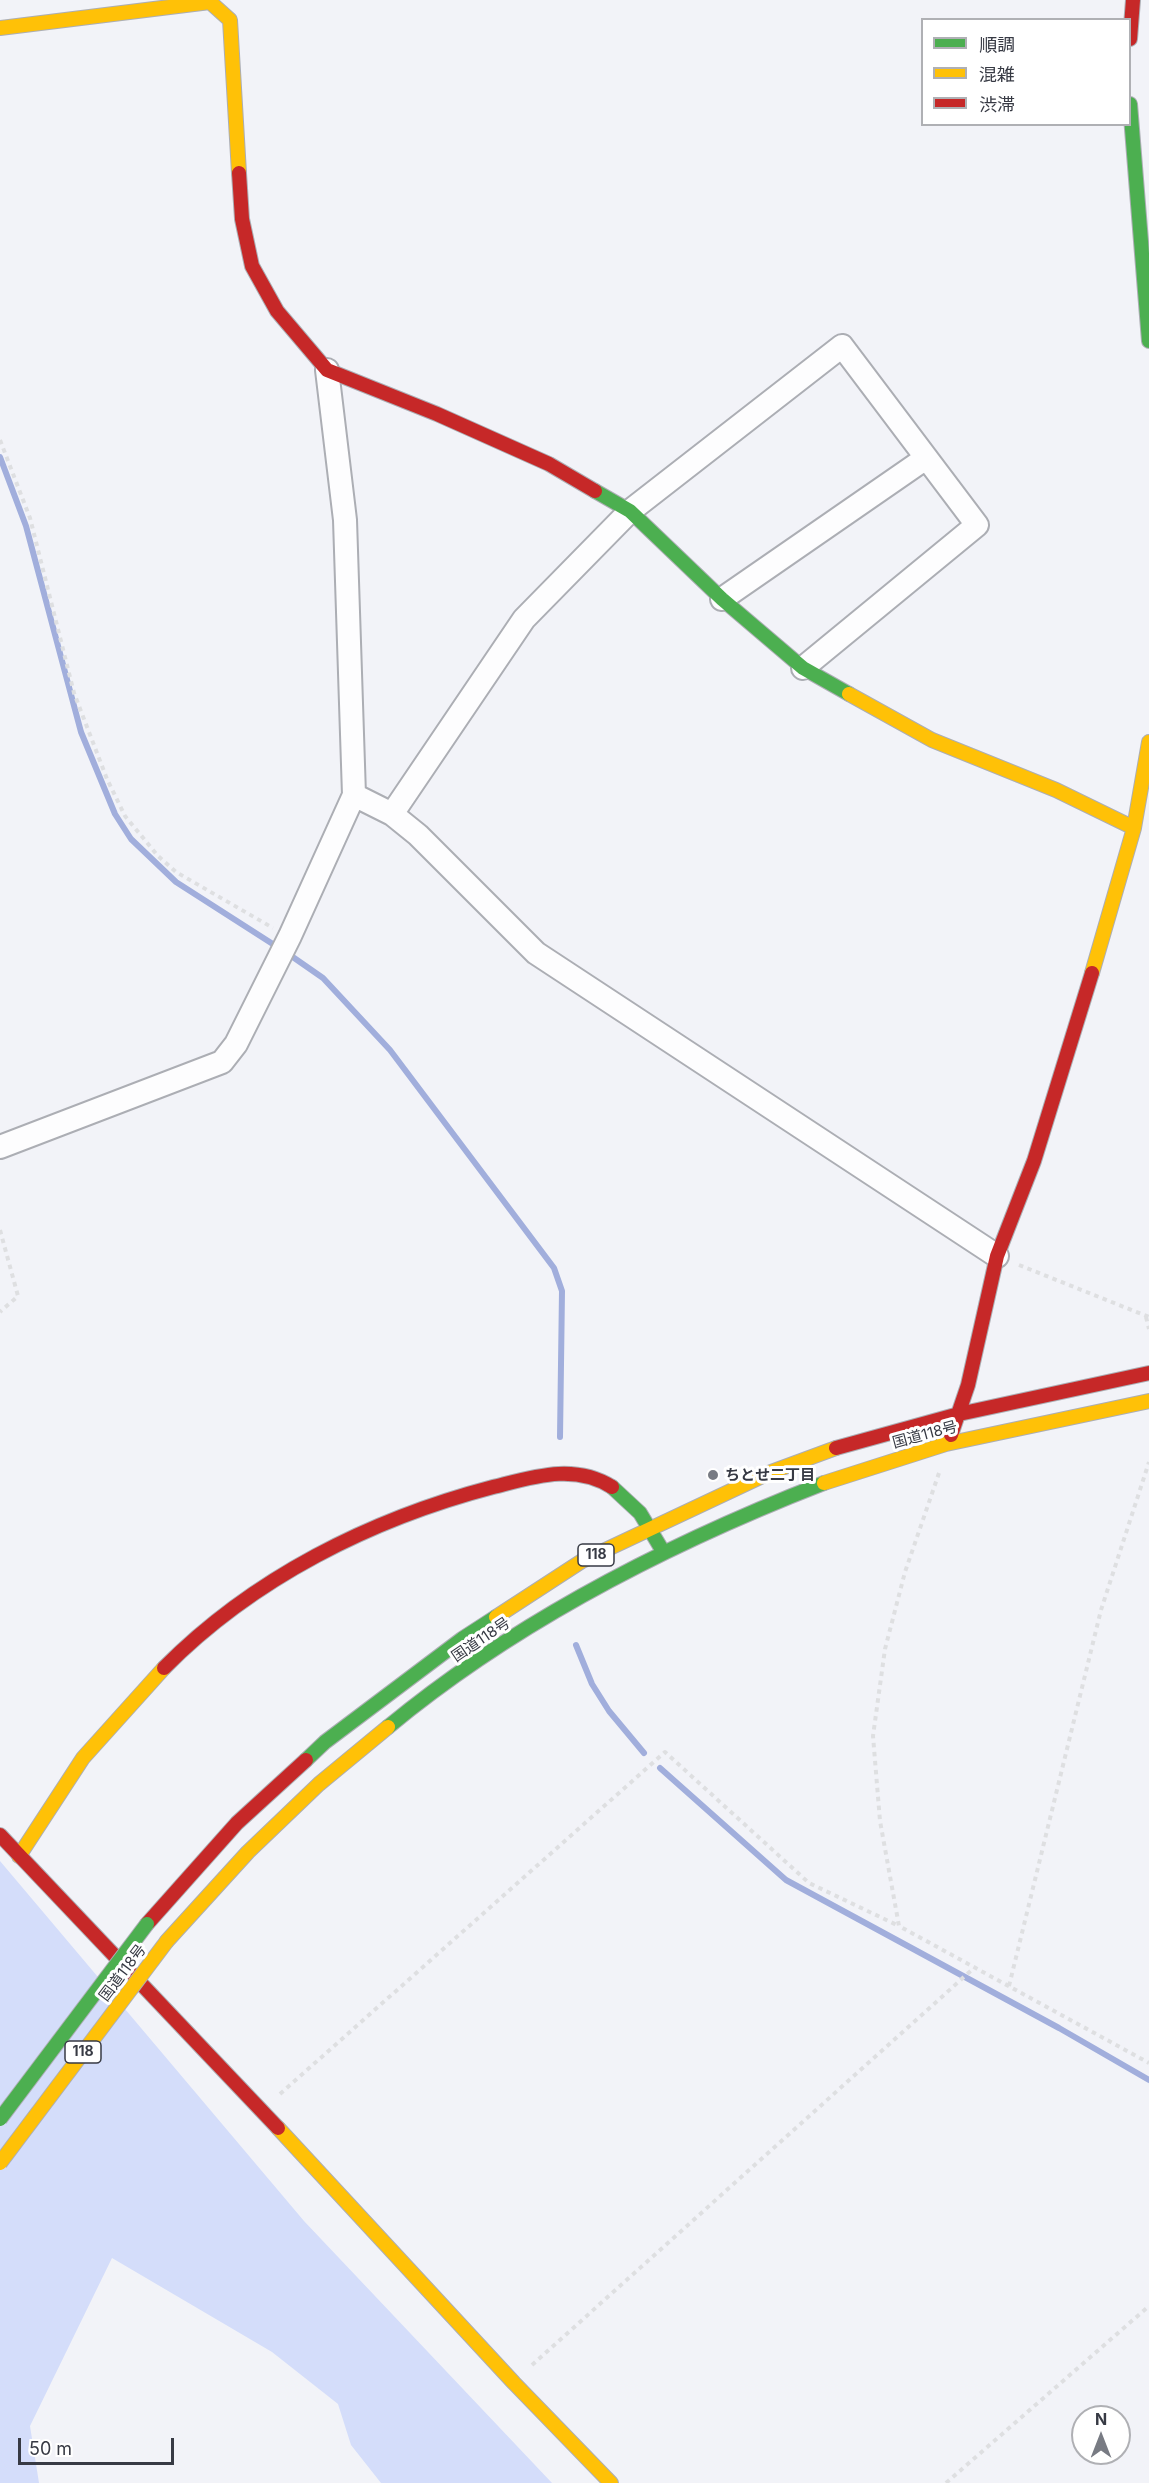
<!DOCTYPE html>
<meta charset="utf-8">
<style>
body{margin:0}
#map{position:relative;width:1149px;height:2483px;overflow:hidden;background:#f2f3f8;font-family:Inter,"Noto Sans JP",sans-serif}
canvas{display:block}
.legend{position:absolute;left:921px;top:18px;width:210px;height:108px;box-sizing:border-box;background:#fff;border:2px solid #afb0b4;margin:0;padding:8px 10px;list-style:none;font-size:18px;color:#373a44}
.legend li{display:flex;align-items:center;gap:12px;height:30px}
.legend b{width:30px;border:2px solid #afb0b4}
.north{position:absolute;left:1071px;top:2405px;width:60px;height:60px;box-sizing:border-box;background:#fff;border:2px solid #afb0b4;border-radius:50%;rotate:0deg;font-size:16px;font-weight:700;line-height:24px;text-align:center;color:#373a44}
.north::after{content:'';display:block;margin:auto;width:21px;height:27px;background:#787b83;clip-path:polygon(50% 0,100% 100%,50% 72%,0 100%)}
.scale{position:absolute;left:18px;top:2438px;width:156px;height:27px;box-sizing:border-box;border:3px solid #373a44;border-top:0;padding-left:8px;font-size:18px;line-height:21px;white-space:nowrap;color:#373a44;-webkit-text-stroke:4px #fff;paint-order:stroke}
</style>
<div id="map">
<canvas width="1149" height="2483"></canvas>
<ul class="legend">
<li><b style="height:8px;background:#4caf50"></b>順調</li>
<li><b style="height:8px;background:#ffc107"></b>混雑</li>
<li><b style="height:8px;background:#c62828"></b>渋滞</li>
</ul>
<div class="north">N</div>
<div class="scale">50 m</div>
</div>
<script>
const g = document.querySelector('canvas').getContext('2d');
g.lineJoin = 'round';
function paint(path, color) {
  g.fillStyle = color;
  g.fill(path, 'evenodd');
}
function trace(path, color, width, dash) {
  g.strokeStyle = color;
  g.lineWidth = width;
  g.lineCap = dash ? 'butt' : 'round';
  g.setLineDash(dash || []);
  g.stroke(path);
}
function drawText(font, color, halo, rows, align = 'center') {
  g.font = font + ' Inter,"Noto Sans JP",sans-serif';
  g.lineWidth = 6;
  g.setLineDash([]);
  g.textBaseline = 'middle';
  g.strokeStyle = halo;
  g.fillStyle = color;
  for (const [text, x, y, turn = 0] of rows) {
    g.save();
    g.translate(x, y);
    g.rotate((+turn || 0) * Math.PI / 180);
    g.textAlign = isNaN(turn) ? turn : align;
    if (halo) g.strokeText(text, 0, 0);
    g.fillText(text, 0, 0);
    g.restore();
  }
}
const green = new Path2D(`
 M0 1861 304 2221 552 2483H381L351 2445 338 2404 272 2352 112 2258 30 2426 39 2483H0Z`);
const stream = new Path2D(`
 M0 457 26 526 81 732 115 814 131 839 176 882 279 948
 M287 953 323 978 390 1050 554 1268 562 1291 560 1437
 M576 1645 592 1684 609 1711 644 1753
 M660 1768 786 1880 1059 2028 1149 2080`);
const path = new Path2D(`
 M0 440 30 518 74 693 107 779 125 816 158 856 176 872 273 928
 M0 1230 18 1296 0 1312
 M1019 1265 1149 1317
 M1146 1317 1149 1329
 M939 1473 905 1572 885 1649 873 1736 880 1821 899 1926 1149 2063
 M1009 1986 1101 1610 1149 1462
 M280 2094 665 1752 809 1883 899 1926
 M532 2365 974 1968
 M946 2483 1149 2306`);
const street = new Path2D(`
 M722 599 926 458
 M354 795 392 814 418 835 536 953 997 1256
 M392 814 524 619 630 511 842 346 977 525 803 668
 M0 1147 222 1062 236 1044 290 936 354 795 345 520 327 370`);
const fast = new Path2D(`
 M1130 104 1149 341
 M595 491 630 511 722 599 803 668 849 694
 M612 1487 640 1513 661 1548
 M388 1727C516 1621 670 1543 824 1483
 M306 1760 325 1742 462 1639 496 1617`);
const slow = new Path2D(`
 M0 28 210 2 230 20 239 173
 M849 694 932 740 1056 790 1134 828
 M1092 973 1134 828 1149 742
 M824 1483 946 1444 1149 1401
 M496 1617 582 1561 771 1472 836 1448
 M19 1856 83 1758 164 1668
 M167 1941 248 1852 319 1784 388 1727
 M278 2128 514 2383 611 2483`);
const jam = new Path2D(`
 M1130 39 1133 0
 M239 173 242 219 252 266 277 311 327 370 437 414 549 464 595 491
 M951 1435 968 1385 997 1256 1034 1161 1092 973
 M836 1448 959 1414 1149 1373
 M164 1668C253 1578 371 1519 493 1487 533 1477 574 1463 612 1487
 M0 1835 278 2128
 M147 1924 237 1823 306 1760`);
const fastBridge = new Path2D(`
 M0 2119 147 1924`);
const slowBridge = new Path2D(`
 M0 2163 167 1941`);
const markers = [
 [713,1475,6,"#787b83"]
];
const shields = [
 [596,1555,36],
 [83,2052,36]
];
const shieldNames = [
 ["118",596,1555],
 ["118",83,2052]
];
const streetNames = [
 ["国道118号",925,1435,-15],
 ["国道118号",481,1640,-34],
 ["国道118号",123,1973,-53]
];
const poiNames = [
 ["ちとせ二丁目",725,1475]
];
paint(green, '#d4ddfa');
trace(stream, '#a1aedc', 6);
trace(street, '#acaeb4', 26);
trace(fast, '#acaeb4', 16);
trace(slow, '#acaeb4', 16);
trace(jam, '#acaeb4', 16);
trace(path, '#dedfe1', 4, [4.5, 4.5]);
trace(street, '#fdfdfe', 22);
trace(fast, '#4caf50', 14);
trace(slow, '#ffc107', 14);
trace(jam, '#c62828', 14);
trace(fastBridge, '#acaeb4', 16, []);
trace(slowBridge, '#acaeb4', 16, []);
trace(fastBridge, '#4caf50', 14);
trace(slowBridge, '#ffc107', 14);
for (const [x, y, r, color] of markers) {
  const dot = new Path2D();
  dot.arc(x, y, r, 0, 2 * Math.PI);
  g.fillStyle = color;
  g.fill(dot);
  trace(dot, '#fff', 2);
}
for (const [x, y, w] of shields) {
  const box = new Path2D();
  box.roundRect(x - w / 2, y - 11, w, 22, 4.5);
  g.fillStyle = '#fff';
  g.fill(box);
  trace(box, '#373a44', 1.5);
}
drawText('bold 14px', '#373a44', null, shieldNames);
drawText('15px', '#373a44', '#fff', streetNames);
drawText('bold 15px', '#373a44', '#fff', poiNames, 'left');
</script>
